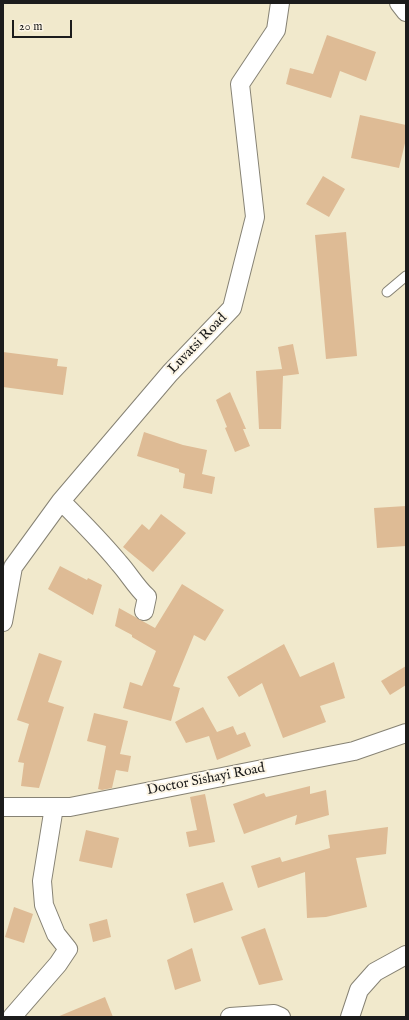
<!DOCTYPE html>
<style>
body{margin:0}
#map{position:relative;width:409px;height:1020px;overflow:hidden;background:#f1e9cc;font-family:"IM FELL English",serif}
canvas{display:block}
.frame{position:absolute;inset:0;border:4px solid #1c1c1c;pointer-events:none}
.scale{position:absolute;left:12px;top:20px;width:60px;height:18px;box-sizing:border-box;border:2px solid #1c1c1c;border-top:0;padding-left:5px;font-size:12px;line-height:14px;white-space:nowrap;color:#1c1c1c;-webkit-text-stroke:3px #fcf5e5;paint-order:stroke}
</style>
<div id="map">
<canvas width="409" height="1020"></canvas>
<div class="frame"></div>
<div class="scale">20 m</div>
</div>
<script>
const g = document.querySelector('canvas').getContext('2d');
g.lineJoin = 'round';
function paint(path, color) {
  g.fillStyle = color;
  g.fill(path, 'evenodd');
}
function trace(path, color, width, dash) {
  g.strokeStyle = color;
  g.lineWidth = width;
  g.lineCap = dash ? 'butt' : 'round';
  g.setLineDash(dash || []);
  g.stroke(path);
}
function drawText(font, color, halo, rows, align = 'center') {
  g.font = font + ' "IM FELL English",serif';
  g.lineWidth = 4;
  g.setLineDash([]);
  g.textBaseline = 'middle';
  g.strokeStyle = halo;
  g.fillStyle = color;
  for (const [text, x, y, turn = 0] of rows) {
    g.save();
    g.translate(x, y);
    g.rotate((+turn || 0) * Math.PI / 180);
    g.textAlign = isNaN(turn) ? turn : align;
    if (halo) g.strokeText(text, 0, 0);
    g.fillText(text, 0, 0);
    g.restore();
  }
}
const building = new Path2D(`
 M327 35 376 52 366 81 340 71 331 98 286 84 290 68 313 74Z
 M360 115 406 125V139L399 168 351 158Z
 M323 176 345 189 329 217 306 204Z
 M346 232 357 356 326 359 315 235Z
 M293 344 299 374 283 376 281 429H259L256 371 282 369 278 347Z
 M3 352 58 359 57 366 67 367 63 395 3 387Z
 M230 392 246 429H243L250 446 235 452 225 428 227 427 216 400Z
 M144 432 183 445 207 450 202 474 215 477 212 494 183 488 185 474 179 472V469L137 456Z
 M406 506V546L377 548 374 508Z
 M161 514 186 533 153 572 123 547 142 524 149 530Z
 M60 566 87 580 88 578 102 585 93 615 48 589Z
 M182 584 224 610 205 641 194 635 173 686 180 688 171 721 123 708 130 682 142 686 156 651 132 637V635L115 626 119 608 155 628Z
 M284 644 300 677 334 662 345 698 320 706 326 722 283 738 262 683 239 697 227 677Z
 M39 653 62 661 48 702 64 707 39 788 21 786 24 763 18 762 29 724 17 720Z
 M406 666V685L390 695 381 681Z
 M203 707 217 732 233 726 237 735 245 732 251 746 217 760 209 736 186 743 175 722Z
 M94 713 128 721 120 754 131 756 128 772 116 770 112 788 102 790 98 789 106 746 87 741Z
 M310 786V794L326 790 329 815 295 825 297 815 244 834 233 804 264 793 266 797Z
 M205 794 215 842 189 847 186 832 197 830 190 797Z
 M388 827 386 854 356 858 367 907 326 917 307 918 305 872 258 888 251 866 280 857 282 862 330 848 328 835Z
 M86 830 119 838 112 868 79 861Z
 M223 882 233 910 194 923 186 894Z
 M14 907 33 914 24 943 5 937Z
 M107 919 111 937 93 942 89 924Z
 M265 928 283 980 259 985 241 937Z
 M192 948 201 981 175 990 167 960Z
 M105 997 113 1017H57Z`);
const lane = new Path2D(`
 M387 292 406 276`);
const street = new Path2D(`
 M399 3 406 12
 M61 501C81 521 101 541 119 563 129 574 136 587 147 597L144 611
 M3 622 13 567 61 501 170 373 232 308 255 217 240 84 276 30 280 3
 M3 807H70L354 751 406 733
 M12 1017 58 964 68 949 56 934 44 905 42 881 54 807
 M230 1017 274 1014 281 1017
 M350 1017 359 990 375 972 406 955`);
const streetNames = [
 ["Luvatsi Road",198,344,-46],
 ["Doctor Sishayi Road",206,780,-11]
];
paint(building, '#debb95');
trace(lane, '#868274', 11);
trace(street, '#868274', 20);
trace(lane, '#fff', 9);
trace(street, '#fff', 18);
drawText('14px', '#1c1c1c', '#fcf5e5', streetNames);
</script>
